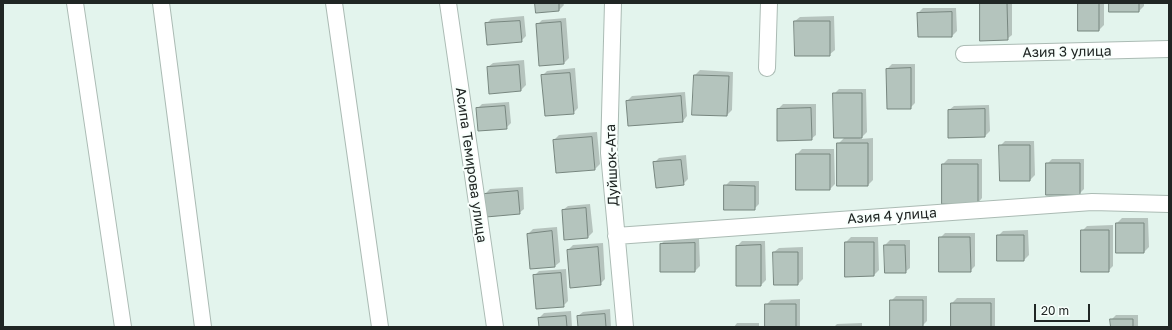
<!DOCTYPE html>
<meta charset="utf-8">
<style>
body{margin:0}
#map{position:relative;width:1172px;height:330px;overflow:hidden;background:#e3f4ed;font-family:"Golos Text",sans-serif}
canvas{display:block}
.frame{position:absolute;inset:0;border:4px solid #202624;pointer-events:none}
.scale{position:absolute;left:1034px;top:304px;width:56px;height:18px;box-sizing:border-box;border:2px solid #202624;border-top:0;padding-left:5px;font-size:12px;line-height:14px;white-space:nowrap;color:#202624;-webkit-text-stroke:3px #f8fffc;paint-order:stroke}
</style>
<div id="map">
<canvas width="1172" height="330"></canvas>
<div class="frame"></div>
<div class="scale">20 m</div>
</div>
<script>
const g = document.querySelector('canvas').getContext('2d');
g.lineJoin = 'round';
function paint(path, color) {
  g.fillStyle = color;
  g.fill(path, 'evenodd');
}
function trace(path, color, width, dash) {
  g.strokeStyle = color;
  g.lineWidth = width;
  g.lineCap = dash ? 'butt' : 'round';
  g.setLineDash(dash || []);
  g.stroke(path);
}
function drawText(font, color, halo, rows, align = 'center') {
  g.font = font + ' "Golos Text",sans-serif';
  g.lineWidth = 4;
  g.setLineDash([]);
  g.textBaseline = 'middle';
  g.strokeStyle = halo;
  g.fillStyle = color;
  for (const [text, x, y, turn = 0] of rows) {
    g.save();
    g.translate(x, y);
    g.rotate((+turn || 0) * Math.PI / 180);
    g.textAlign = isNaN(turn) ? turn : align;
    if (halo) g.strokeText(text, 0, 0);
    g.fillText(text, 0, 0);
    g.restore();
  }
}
const shadow = new Path2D(`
 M536 3H563L564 5 559 10Z
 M981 3H1012V35L1007 39Z
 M1079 3H1104V25L1099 30Z
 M1110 3H1144V6L1139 11Z
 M923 8H956L957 31 952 36H919L918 13Z
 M524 16 526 36 521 41 486 24 491 19Z
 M834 16 835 50 830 54 795 21 800 17Z
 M566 18 569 58 564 63 537 25 542 20Z
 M524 60 526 85 521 90 488 67 493 63Z
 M892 64H915V103L910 108 887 69Z
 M575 68 578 108 573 113 542 76 547 71Z
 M700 70 733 72 732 110 727 115 693 114 695 75Z
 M839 89H866L867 132 860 139 873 138V180L868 185H838V144L845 137 834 94Z
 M685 92 687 116 683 121 627 101 632 96Z
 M509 102 511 123 506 128 477 109 482 104Z
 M783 104H816V135L811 139 778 109Z
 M989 105 990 131 985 136 949 110 954 106Z
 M597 132 600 164 595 169 554 140 559 135Z
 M1005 141H1034L1035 175 1030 180 1000 146Z
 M802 149H834L835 184 830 189 797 154Z
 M686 155 688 179 683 184 654 163 659 158Z
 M948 159H982V198L978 203 943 164Z
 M1052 159H1084V189L1079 194 1047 164Z
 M730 181H759V204L754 209 725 186Z
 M523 187 524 209 519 213 485 194 490 189Z
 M590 204 593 232 588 237 563 210 568 206Z
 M1122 218H1148L1149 247 1144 252 1117 223Z
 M1113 225V266L1108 271 1082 231 1087 226Z
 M557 227 560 262 555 266 528 234 533 229Z
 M1028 230 1029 255 1024 260 998 236 1003 231Z
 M945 233H975V266L970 271 940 238Z
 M851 237H878L879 270 874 275 846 242Z
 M666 239H699L700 266 695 271 661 244Z
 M890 240H910V268L905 272 885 245Z
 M742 241H765L766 280 761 285 737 246Z
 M603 243 605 279 600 284 568 250 573 245Z
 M803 247V279L798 284 774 252 779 248Z
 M566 269 568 301 563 306 534 276 539 271Z
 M896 296H927V321L922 326 891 301Z
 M957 298H995V327H952V303Z
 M800 299V327H766V305L771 300Z
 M610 309 611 327H579L578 316 583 312Z
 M571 311 572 327H540L539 318 544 313Z
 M1116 315H1138V327H1112L1111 320Z
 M737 323H759V327H734Z
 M862 323V327H834L837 324Z`);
const building = new Path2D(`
 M535 3H559V11L536 13Z
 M980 3H1007L1008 40 980 41Z
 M1078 3H1099V31H1078Z
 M1109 3H1139V12H1109Z
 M952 12V37H918L917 13Z
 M520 21 522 42 487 45 485 23Z
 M794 21H830V56H795Z
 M561 22 564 64 539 66 536 24Z
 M519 65 521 91 489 94 487 67Z
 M911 68V109H887L886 69Z
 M570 73 574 114 545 116 541 75Z
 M694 75 729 76 727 116 692 115Z
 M833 93H862V138H834Z
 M681 96 683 122 628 126 626 101Z
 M505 106 507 129 478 131 476 108Z
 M811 108 812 140 777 141V109Z
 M985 109V137L948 138V110Z
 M592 137 595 170 556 173 553 140Z
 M837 143H868V186H837Z
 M999 145H1030V181H1000Z
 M796 154H830V190H796Z
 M681 160 684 185 656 188 653 162Z
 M1046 163H1080V195H1046Z
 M942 164H978V204H942Z
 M724 185 755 186V210H724Z
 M518 191 520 214 486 217 484 194Z
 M586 208 588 238 564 240 562 210Z
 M1116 223H1144V253H1116Z
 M1081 230H1109V272H1081Z
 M552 231 555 267 530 269 527 234Z
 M997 235H1024V261H997Z
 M939 237H970L971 272H939Z
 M845 242H874V276L845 277Z
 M695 243V272H660V244Z
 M761 245V286H736V246Z
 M884 245H905L906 273H885Z
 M598 247 601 285 570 288 567 250Z
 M773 252H798V285H774Z
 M561 273 564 307 536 309 533 275Z
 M890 300H923V327H890Z
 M951 303H991V327H951Z
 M765 304H796V327H765Z
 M605 314 606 327H578L577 316Z
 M566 316 567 327H539L538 318Z
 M1110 319H1133V327H1111Z`);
const minor = new Path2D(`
 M75 3 123 327
 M161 3 203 327
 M334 3 380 327
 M448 3 495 327
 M613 3 609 153 625 327
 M964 54 1169 49
 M767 68 769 3
 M616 236 1092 202 1169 204`);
const streetNames = [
 ["Азия 3 улица",1067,52,-1],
 ["Асипа Темирова улица",471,165,82],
 ["Дуйшок-Ата",612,165,-92],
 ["Азия 4 улица",892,216,-4]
];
paint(shadow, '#0003');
paint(building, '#b4c4bd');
trace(building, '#77867f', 1);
trace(minor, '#abbbb4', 18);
trace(minor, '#fff', 16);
drawText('14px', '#202624', '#f8fffc', streetNames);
</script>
